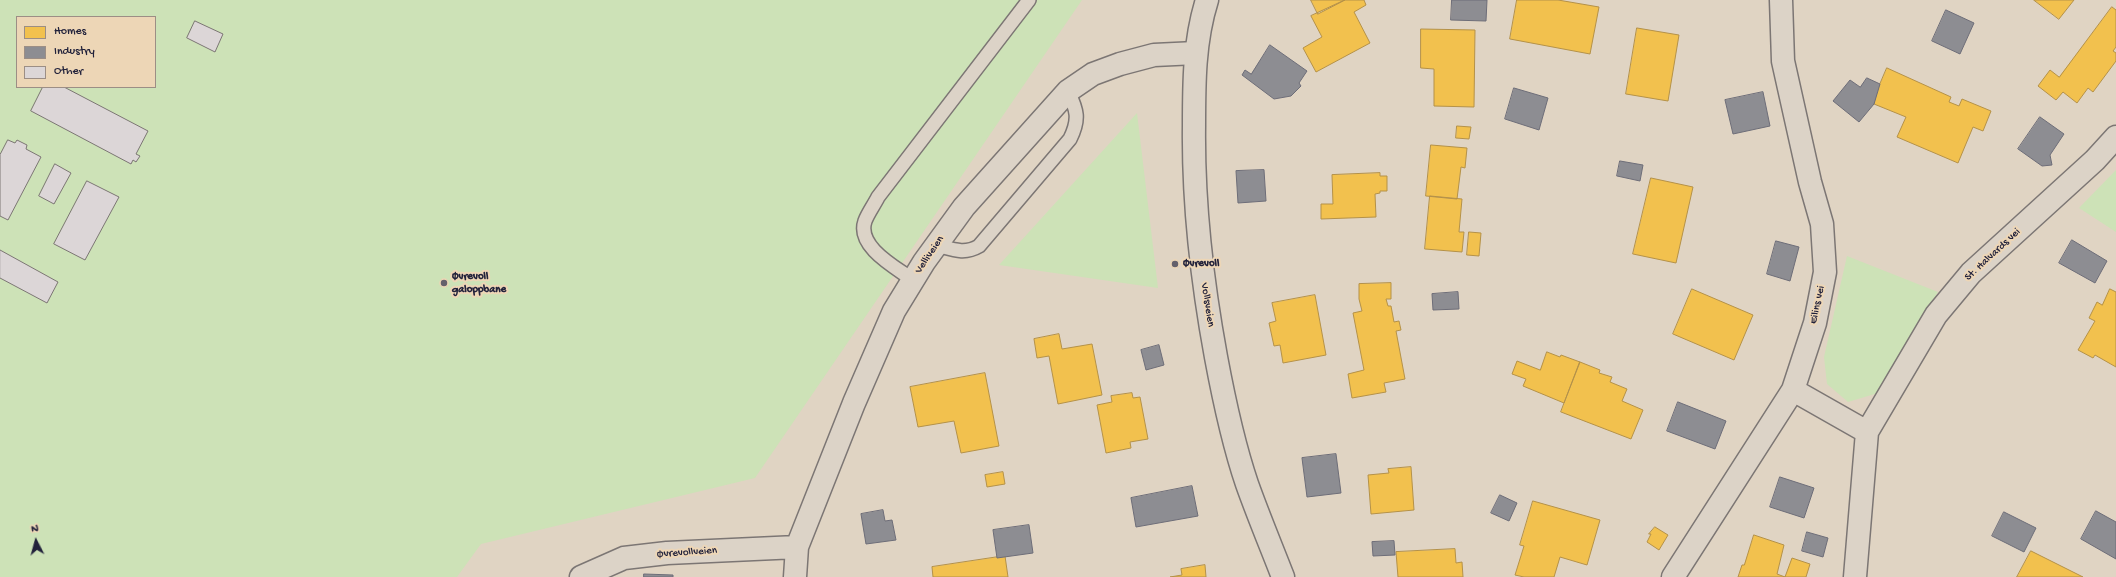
<!DOCTYPE html>
<meta charset="utf-8">
<style>
body{margin:0}
#map{position:relative;width:2116px;height:577px;overflow:hidden;background:#e0d4c3;font-family:"Gochi Hand",sans-serif}
canvas{display:block}
.legend{position:absolute;left:16px;top:16px;width:140px;height:72px;box-sizing:border-box;background:#edd6b6;border:1px solid #9c8e85;margin:0;padding:5px 7px;list-style:none;font-size:12px;color:#22223b}
.legend li{display:flex;align-items:center;gap:8px;height:20px}
.legend b{width:20px;border:1px solid #9c8e85}
.north{position:absolute;left:16px;top:521px;width:40px;height:40px;-webkit-text-stroke:3px #edd6b6;paint-order:stroke;rotate:354deg;font-size:11px;font-weight:700;line-height:16px;text-align:center;color:#22223b}
.north::after{content:'';display:block;margin:auto;width:14px;height:18px;background:#22223b;clip-path:polygon(50% 0,100% 100%,50% 72%,0 100%)}
</style>
<div id="map">
<canvas width="2116" height="577"></canvas>
<ul class="legend">
<li><b style="height:11px;background:#f2c14e"></b>Homes</li>
<li><b style="height:11px;background:#8d8d92"></b>Industry</li>
<li><b style="height:11px;background:#dcd6d7"></b>Other</li>
</ul>
<div class="north">N</div>
</div>
<script>
const g = document.querySelector('canvas').getContext('2d');
g.lineJoin = 'round';
function paint(path, color) {
  g.fillStyle = color;
  g.fill(path, 'evenodd');
}
function trace(path, color, width, dash) {
  g.strokeStyle = color;
  g.lineWidth = width;
  g.lineCap = dash ? 'butt' : 'round';
  g.setLineDash(dash || []);
  g.stroke(path);
}
function drawText(font, color, halo, rows, align = 'center') {
  g.font = font + ' "Gochi Hand",sans-serif';
  g.lineWidth = 4;
  g.setLineDash([]);
  g.textBaseline = 'middle';
  g.strokeStyle = halo;
  g.fillStyle = color;
  for (const [text, x, y, turn = 0] of rows) {
    g.save();
    g.translate(x, y);
    g.rotate((+turn || 0) * Math.PI / 180);
    g.textAlign = isNaN(turn) ? turn : align;
    if (halo) g.strokeText(text, 0, 0);
    g.fillText(text, 0, 0);
    g.restore();
  }
}
const green = new Path2D(`
 M0 0H1082L755 478 481 544 457 577H0ZM17 17H155V87H17Z
 M1137 113 1158 288 999 265Z
 M2116 170V232L2079 208Z
 M1847 256 1938 292 1878 393 1848 402 1827 384 1824 357Z`);
const homes = new Path2D(`
 M1311 0H1345L1318 14Z
 M1345 0H1364L1366 5 1354 12 1370 43 1316 72 1303 48 1322 37 1311 16Z
 M1517 0H1558L1599 7 1590 54 1510 39Z
 M2034 0H2074L2059 19Z
 M2112 7 2116 10V47L2113 51 2116 53V61L2093 92 2088 88 2077 103 2063 92 2056 100 2038 86 2050 70 2059 77Z
 M1637 28 1679 35 1668 101 1626 94Z
 M1421 29 1475 30 1474 107 1434 106V69L1421 68Z
 M1887 68 1951 97 1949 102 1959 106 1962 99 1991 111 1983 131 1973 127 1958 163 1897 137 1906 117 1874 104 1876 93Z
 M1457 126 1471 127 1469 139 1456 138Z
 M1431 145 1467 148 1465 168 1461 167 1457 199 1426 196Z
 M1380 173V176H1387V191H1380V193L1375 194 1376 217 1321 219V204H1333L1332 175Z
 M1651 178 1693 187 1676 263 1633 254Z
 M1430 196 1462 199 1459 232H1464L1462 252 1425 249Z
 M1469 232 1481 233 1479 256 1467 255Z
 M1391 283V299H1386L1388 306H1391L1394 322 1399 321 1401 330 1396 331 1405 379 1384 383 1386 392 1352 398 1348 374 1364 370 1353 313 1362 311 1359 299V284Z
 M1692 289 1753 315 1734 360 1673 334Z
 M2110 289 2116 292V367L2095 355 2093 358 2078 350 2095 321 2089 318 2097 302 2102 305Z
 M1315 295 1326 355 1283 363 1280 345 1274 346 1269 323 1276 321 1272 303Z
 M1059 334 1062 349 1092 344 1102 395 1058 404 1049 356 1037 358 1034 339Z
 M1547 352 1560 357 1561 355 1580 362 1564 403 1523 386 1526 379 1512 374 1517 361 1540 370Z
 M1580 362 1600 370 1599 373 1612 377 1610 382 1627 389 1622 401 1643 410 1631 439 1561 412Z
 M985 373 999 446 961 453 954 421 918 427 910 387Z
 M1132 393 1133 398 1140 397 1148 439 1130 442 1131 448 1106 453 1097 405 1112 402 1111 396Z
 M1411 467 1414 510 1371 514 1368 475 1389 473 1388 469Z
 M1003 472 1005 484 987 487 985 475Z
 M1533 501 1600 520 1587 565 1560 557 1554 577H1524L1515 575 1524 546 1520 545Z
 M1655 527 1668 535 1659 550 1647 542 1651 534H1649Z
 M1754 535 1784 545 1777 574 1785 577 1792 558 1810 564 1806 577H1738L1742 565H1744Z
 M1455 549 1456 563 1462 562 1463 577H1398L1396 552Z
 M2031 551 2083 577H2017Z
 M1005 556 1008 577H933L932 567Z
 M1205 565 1206 577H1170L1182 575 1181 569Z`);
const industry = new Path2D(`
 M1452 0H1487L1486 21 1451 20Z
 M1946 10 1974 23 1960 54 1932 41Z
 M1270 45 1307 71 1299 83 1301 86 1291 96 1274 99 1242 75 1245 70 1251 74Z
 M1867 78 1880 84 1874 104 1859 122 1833 101 1850 80 1860 87Z
 M1514 88 1548 98 1539 130 1505 119Z
 M1763 92 1770 126 1733 134 1725 100Z
 M2040 117 2064 134 2050 155 2052 165 2042 166 2018 149Z
 M1620 161 1643 165 1640 181 1617 176Z
 M1264 170 1266 201 1238 203 1236 171Z
 M2072 240 2107 261 2095 283 2059 263Z
 M1776 241 1799 247 1790 281 1767 274Z
 M1458 292 1459 309 1433 310 1432 294Z
 M1159 345 1164 365 1146 370 1141 350Z
 M1678 402 1726 421 1715 449 1667 431Z
 M1336 454 1341 493 1307 497 1302 458Z
 M1780 477 1814 488 1804 518 1770 507Z
 M1192 486 1198 516 1136 527 1131 498Z
 M1500 495 1517 503 1509 521 1491 513Z
 M883 510 885 521 892 520 896 540 866 544 861 514Z
 M2096 511 2116 522V559L2081 539Z
 M2004 512 2036 528 2024 552 1992 536Z
 M1029 525 1033 553 997 558 993 530Z
 M1807 532 1828 538 1823 557 1802 551Z
 M1394 541 1395 555 1373 556 1372 542Z
 M644 574 673 575V577H644Z`);
const building = new Path2D(`
 M195 21 223 34 215 52 187 38Z
 M43 87H64L148 131 136 154 140 156 136 162 133 160 131 164 31 111Z
 M8 140 15 143 17 140 27 145 26 149 41 157 8 220 0 216V155Z
 M55 164 71 173 54 204 39 196Z
 M87 181 119 197 85 260 54 244Z
 M0 250 58 282 47 303 0 278Z`);
const lane = new Path2D(`
 M936 245C952 249 964 255 979 246L1070 139C1080 119 1077 110 1068 91
 M913 280C897 268 856 247 865 221 868 213 874 205 878 197L1029 0`);
const street = new Path2D(`
 M1793 390 1867 432
 M581 577 624 558 667 553 797 547
 M795 577 797 547 854 403 894 311 924 262 964 207 1068 91 1093 74 1120 64 1154 55 1196 53
 M1673 577 1793 390 1815 323 1825 272 1822 224 1810 182 1783 61 1781 0
 M1855 577 1867 432 1936 315 1971 273 2095 160 2116 137`);
const secondary = new Path2D(`
 M1207 0C1194 41 1194 84 1194 126 1193 204 1202 281 1216 357 1224 400 1233 443 1247 484 1258 515 1271 546 1283 577`);
const markers = [
 [1175,264,4,"#64606b"],
 [444,283,4,"#64606b"]
];
const streetNames = [
 ["Velliveien",930,255,-56],
 ["St. Halvards vei",1993,255,-43],
 ["Vollsveien",1207,305,81],
 ["Eilins vei",1818,305,-78],
 ["Øvrevollveien",687,553,-4]
];
const poiNames = [
 ["Øvrevoll",1183,264],
 ["Øvrevoll",452,277],
 ["galoppbane",452,290]
];
paint(green, '#cde2b7');
paint(homes, '#f2c14e');
trace(homes, '#b49148', 1);
paint(industry, '#8d8d92');
trace(industry, '#6d6d78', 1);
paint(building, '#dcd6d7');
trace(building, '#7c7674', 1);
trace(lane, '#7c7674', 16);
trace(street, '#7c7674', 25);
trace(secondary, '#7c7674', 25);
trace(lane, '#dcd3c7', 13);
trace(street, '#dcd3c7', 22);
trace(secondary, '#dcd3c7', 22);
for (const [x, y, r, color] of markers) {
  const dot = new Path2D();
  dot.arc(x, y, r, 0, 2 * Math.PI);
  g.fillStyle = color;
  g.fill(dot);
  trace(dot, '#edd6b6', 1.5);
}
drawText('11px', '#22223b', '#edd6b6', streetNames);
drawText('bold 11px', '#22223b', '#edd6b6', poiNames, 'left');
</script>
